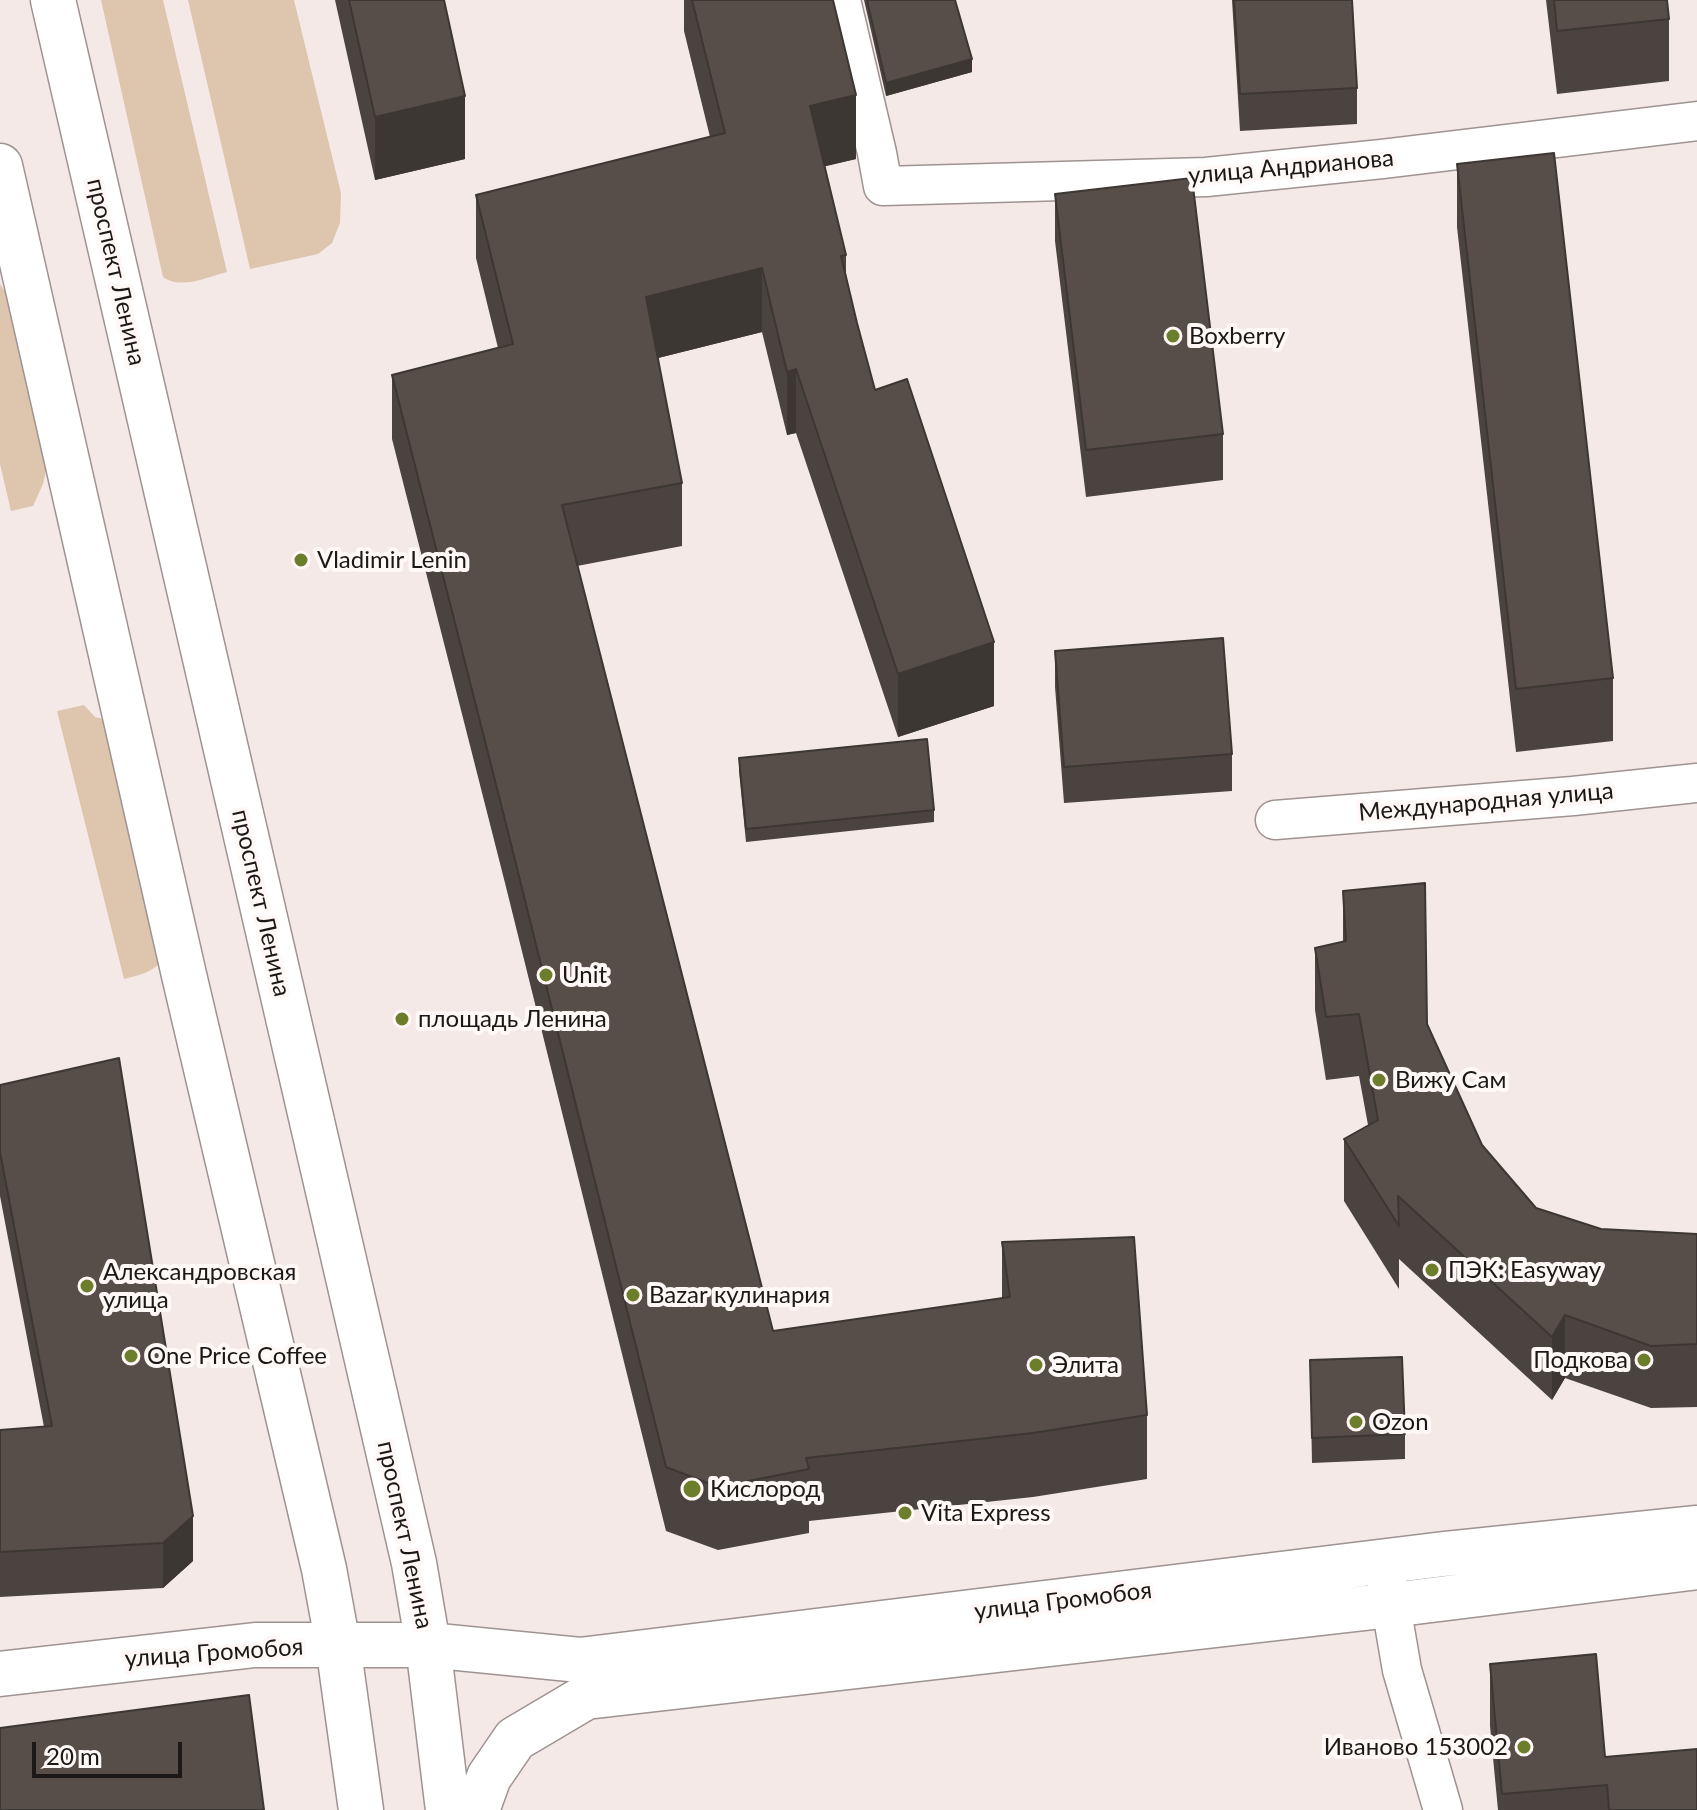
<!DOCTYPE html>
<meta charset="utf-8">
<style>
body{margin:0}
#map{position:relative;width:1697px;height:1810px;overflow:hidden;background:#f5e9e7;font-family:Lato,sans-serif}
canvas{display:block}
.scale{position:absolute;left:32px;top:1742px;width:150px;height:36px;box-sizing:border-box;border:4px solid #1c1817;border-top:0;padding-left:10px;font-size:24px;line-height:28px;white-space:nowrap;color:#1c1817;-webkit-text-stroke:6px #fff8f6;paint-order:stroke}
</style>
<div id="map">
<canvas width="1697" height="1810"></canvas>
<div class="scale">20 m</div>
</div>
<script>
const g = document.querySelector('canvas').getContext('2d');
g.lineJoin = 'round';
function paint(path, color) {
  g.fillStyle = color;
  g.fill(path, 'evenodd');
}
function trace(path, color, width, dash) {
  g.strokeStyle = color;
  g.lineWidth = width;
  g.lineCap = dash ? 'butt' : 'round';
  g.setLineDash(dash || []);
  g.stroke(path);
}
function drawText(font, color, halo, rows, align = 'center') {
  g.font = font + ' Lato,sans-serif';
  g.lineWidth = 8;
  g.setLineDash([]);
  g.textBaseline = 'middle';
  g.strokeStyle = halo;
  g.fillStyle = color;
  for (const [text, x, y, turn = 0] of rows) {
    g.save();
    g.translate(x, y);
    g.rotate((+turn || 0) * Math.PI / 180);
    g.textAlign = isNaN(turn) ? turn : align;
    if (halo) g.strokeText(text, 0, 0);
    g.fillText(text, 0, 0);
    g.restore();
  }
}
const green = new Path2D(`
 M101 0H163L227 272C208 277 180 290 163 277Z
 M188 0H294L341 193 340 223 332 243 318 254 250 269Z
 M0 284 9 298 47 466 43 484 33 506 11 511 0 464Z
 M84 705 95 717 118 723 163 959C154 972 140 975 124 979L57 711Z`);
const minor = new Path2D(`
 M841 0 877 153 883 186 1206 177 1382 159 1697 121
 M1275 820 1573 796 1697 783
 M1386 1577 1402 1670 1443 1810`);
const secondary = new Path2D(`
 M0 1674 255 1645H428L580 1660 1444 1554 1697 1528
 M477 1810 489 1777 515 1739 586 1697 1391 1605 1697 1567`);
const trunk = new Path2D(`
 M53 0 414 1563 428 1645 448 1810
 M0 166 184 975 324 1569 338 1645 361 1810`);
const wall = new Path2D(`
 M335 0H444L465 159 375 180Z
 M684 0H833L856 159 824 166 846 255V275L857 323 875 390 994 706 898 737 796 433 787 435 762 332 658 358 682 483V546L577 566 773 1331 1002 1298V1242L1147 1415V1479L1033 1497 809 1521V1533L718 1550 666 1531 505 883 392 439V375L498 348 476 258V195L710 137 684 31Z
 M864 0H955L972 72 886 96Z
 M1232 0H1352L1357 88V124L1240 131Z
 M1546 0H1667L1669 19V81L1557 94Z
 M1457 164 1613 678V741L1516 752 1457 227Z
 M1055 194 1223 434V480L1086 497 1055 241Z
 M1055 651 1232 754V791L1064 803 1055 687Z
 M739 758 934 810V822L746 842 739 771Z
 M1343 891 1427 1024 1482 1145 1536 1208 1601 1229 1697 1234V1407L1651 1408 1565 1378 1552 1400 1399 1259V1289L1344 1201V1139L1368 1125 1359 1076 1326 1080 1315 1010V948L1343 942Z
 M0 1085 193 1561 163 1588 0 1597V1430L44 1427 0 1196Z
 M1310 1360 1405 1434V1459L1312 1463Z
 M1490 1664 1605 1757 1697 1810H1498L1490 1726Z`);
const shadedWall = new Path2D(`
 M972 59V72L886 96V83Z
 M856 95V159L810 170V106Z
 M465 96V159L375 180V117Z
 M762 268V332L646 361V297Z
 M796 369V433L787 435V372Z
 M994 642V706L898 737V674Z
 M1565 1315V1378L1552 1400V1337Z
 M193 1516V1561L163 1588V1543Z`);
const building = new Path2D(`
 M349 0H444L465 96 375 117Z
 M692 0H833L856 95 810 106 846 255 841 256 857 323 875 390 907 379 994 642 898 674 796 369 787 372 762 268 646 297 682 483 562 505 773 1331 1010 1297 1002 1242 1134 1237 1147 1415 1033 1433 806 1458 809 1469 718 1487 666 1467 505 820 392 375 513 344 476 195 725 133Z
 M867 0H955L972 59 886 83Z
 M1234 0H1352L1357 88 1240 94Z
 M1554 0H1667L1669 19 1557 31Z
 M1554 153 1613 678 1516 689 1457 164Z
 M1192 178 1223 434 1086 450 1055 194Z
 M1223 638 1232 754 1064 767 1055 651Z
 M927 739 934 810 746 829 739 758Z
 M1425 883 1427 1024 1482 1145 1536 1208 1601 1229 1697 1234V1344L1651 1346 1565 1315 1552 1337 1398 1196 1399 1226 1344 1139 1378 1120 1359 1014 1326 1017 1315 948 1346 941 1343 891Z
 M119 1058 193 1516 163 1543 0 1552V1430L52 1426 0 1152V1085Z
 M1402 1357 1405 1434 1312 1438 1310 1360Z
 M1596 1654 1605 1757 1697 1749V1810H1609L1607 1785 1502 1794 1490 1664Z
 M249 1695 264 1810H0V1728Z`);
const markers = [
 [1173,336,8,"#6c7d2c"],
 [301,560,8,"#6c7d2c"],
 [546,975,8,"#6c7d2c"],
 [402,1019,8,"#6c7d2c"],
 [1379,1080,8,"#6c7d2c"],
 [1432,1270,8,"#6c7d2c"],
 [87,1286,8,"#6c7d2c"],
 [633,1295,8,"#6c7d2c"],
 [131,1356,8,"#6c7d2c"],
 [1644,1360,8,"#6c7d2c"],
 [1036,1365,8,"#6c7d2c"],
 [1356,1422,8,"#6c7d2c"],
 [692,1489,10,"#6c7d2c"],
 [905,1513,8,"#6c7d2c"],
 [1524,1747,8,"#6c7d2c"]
];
const streetNames = [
 ["улица Андрианова",1291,167,-5],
 ["проспект Ленина",116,272,77],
 ["Международная улица",1486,802,-5],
 ["проспект Ленина",261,903,77],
 ["проспект Ленина",405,1535,78],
 ["улица Громобоя",1063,1601,-7],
 ["улица Громобоя",214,1653,-4]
];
const poiNames = [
 ["Boxberry",1189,336],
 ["Vladimir Lenin",317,560],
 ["Unit",562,975],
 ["площадь Ленина",418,1019],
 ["Вижу Сам",1395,1080],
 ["ПЭК: Easyway",1448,1270],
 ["Александровская",103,1272],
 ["улица",103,1300],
 ["Bazar кулинария",649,1295],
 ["One Price Coffee",147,1356],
 ["Подкова",1628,1360,"right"],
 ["Элита",1052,1365],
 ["Ozon",1372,1422],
 ["Кислород",710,1489],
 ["Vita Express",921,1513],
 ["Иваново 153002",1508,1747,"right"]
];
paint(green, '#ddc5ae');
trace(minor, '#9e9391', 41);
trace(secondary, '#9e9391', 47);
trace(trunk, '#9e9391', 47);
trace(minor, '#fff', 38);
trace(secondary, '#fff', 44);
trace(trunk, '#fff', 44);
paint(wall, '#4b4340');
paint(shadedWall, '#3d3734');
paint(building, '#574e4a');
trace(building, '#3d3734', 2);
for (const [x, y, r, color] of markers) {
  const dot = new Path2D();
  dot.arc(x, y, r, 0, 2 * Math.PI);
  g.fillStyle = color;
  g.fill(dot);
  trace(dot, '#fff8f6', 3);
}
drawText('24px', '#1c1817', '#fff8f6', streetNames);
drawText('24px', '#1c1817', '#fff8f6', poiNames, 'left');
</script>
